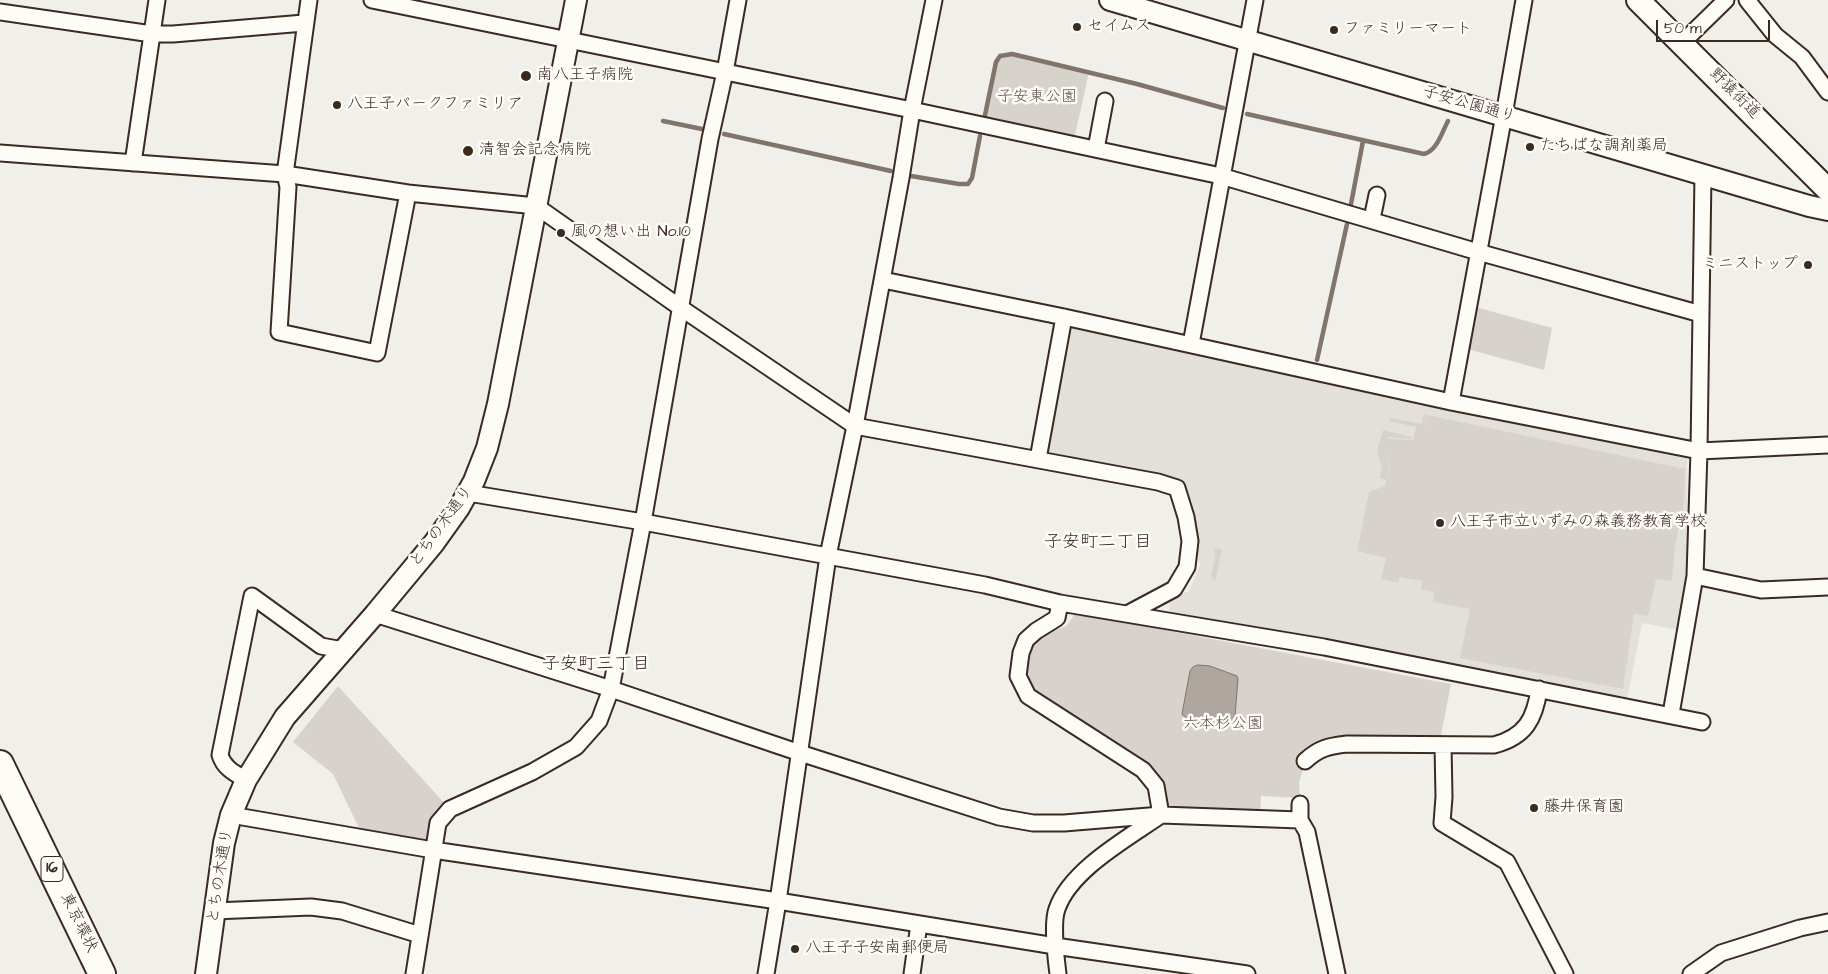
<!DOCTYPE html>
<meta charset="utf-8">
<style>
body{margin:0}
#map{position:relative;width:1828px;height:974px;overflow:hidden;background:#f1efea;font-family:"Architects Daughter",sans-serif}
canvas{display:block}
.scale{position:absolute;left:1656px;top:20px;width:114px;height:22px;box-sizing:border-box;border:2px solid #3b2a1e;border-top:0;padding-left:6px;font-size:15px;line-height:18px;white-space:nowrap;color:#3b2a1e;-webkit-text-stroke:4px #fdfcf7;paint-order:stroke}
</style>
<div id="map">
<canvas width="1828" height="974"></canvas>
<div class="scale">50 m</div>
</div>
<script>
const g = document.querySelector('canvas').getContext('2d');
g.lineJoin = 'round';
function paint(path, color) {
  g.fillStyle = color;
  g.fill(path, 'evenodd');
}
function trace(path, color, width, dash) {
  g.strokeStyle = color;
  g.lineWidth = width;
  g.lineCap = dash ? 'butt' : 'round';
  g.setLineDash(dash || []);
  g.stroke(path);
}
function drawText(font, color, halo, rows, align = 'center') {
  g.font = font + ' "Architects Daughter","Klee One",sans-serif';
  g.lineWidth = 5;
  g.setLineDash([]);
  g.textBaseline = 'middle';
  g.strokeStyle = halo;
  g.fillStyle = color;
  for (const [text, x, y, turn = 0] of rows) {
    g.save();
    g.translate(x, y);
    g.rotate((+turn || 0) * Math.PI / 180);
    g.textAlign = isNaN(turn) ? turn : align;
    if (halo) g.strokeText(text, 0, 0);
    g.fillText(text, 0, 0);
    g.restore();
  }
}
const built = new Path2D(`
 M1072 327 1687 459 1688 575 1679 630 1642 623 1627 700 1169 614 1170 599 1189 591 1200 565 1183 480 1046 452Z`);
const green = new Path2D(`
 M1004 54H1012L1089 72 1073 144 983 125 996 62Z
 M1468 305 1552 328 1544 370 1460 347Z
 M1424 414H1426L1424 429 1427 415 1685 469 1684 502 1675 547 1672 581 1656 579 1648 616 1634 614 1623 689 1460 658 1470 609 1433 602 1434 592 1421 589 1422 581 1400 577 1398 583 1381 579 1386 558 1357 551 1369 492 1385 486 1390 466 1384 452 1389 466 1386 480 1380 478 1382 468 1377 451 1383 430 1412 437 1411 439 1388 437V439L1413 440 1416 427 1389 421 1390 418 1422 424Z
 M1214 548 1222 550 1215 582 1211 577 1215 558Z
 M1074 615 1095 617 1451 684 1439 745 1347 744 1305 761 1299 783 1300 798 1261 796 1260 819 1165 815C1163 791 1164 779 1147 761L1037 692C1021 674 1025 647 1045 634 1051 630 1061 630 1067 625 1070 623 1072 618 1074 615Z
 M338 686 448 807 434 834 424 842 360 830 333 774 293 742Z`);
const water = new Path2D(`
 M1198 665 1210 666 1237 676 1238 679 1235 716 1233 723C1219 730 1191 726 1182 714L1190 671 1193 667Z`);
const stream = new Path2D(`
 M1247 114 1424 154C1437 151 1442 132 1448 121
 M984 120 996 62 1000 56 1012 54 1137 84 1223 108
 M663 121 702 129
 M724 134 891 171
 M911 176 959 184H968L972 178 980 136
 M1351 204 1363 141
 M1317 360 1347 224`);
const minor = new Path2D(`
 M309 0 285 174 288 187 279 332 377 353 408 193
 M372 0 912 110 1221 176 1478 252 1701 314
 M934 0 912 110 901 178 855 426 828 556 778 901 1055 946 1247 974
 M1747 0 1775 35 1802 57 1828 92
 M0 12 152 34H173L304 23
 M1682 43 1726 0
 M1096 149 1105 101
 M0 153 285 174 408 193 536 206 681 308 855 426 1158 482 1177 488 1186 517 1190 541 1187 567 1174 589 1127 614
 M133 163 157 0
 M1372 219 1377 195
 M883 280 1064 317 1451 402 1699 451 1828 445
 M1191 344 1255 0
 M1451 402 1504 115 1524 0
 M1038 459 1064 317
 M468 493 643 522 985 585 1060 603 1324 647 1702 722
 M1695 576 1761 590 1828 587
 M375 614 611 689 800 753 999 817 1033 823H1064L1161 815 1300 820 1307 832 1337 974
 M1671 714 1695 576 1699 451 1703 174
 M1443 745 1444 797 1442 823 1507 862 1565 974
 M1305 761C1319 748 1329 746 1347 744L1494 745C1525 737 1535 719 1539 689
 M246 780C234 773 224 768 220 755L252 596 321 646 343 650
 M1300 804V820
 M231 815 433 850 778 901 766 974
 M214 911 311 907 342 911 420 935
 M414 974 438 823 450 809 532 772 576 747 599 721 611 689 643 522 710 139 725 72 738 0
 M912 974 919 924
 M1058 974C1056 959 1052 922 1057 909 1070 870 1128 838 1161 815L1156 786 1143 770 1028 696 1018 676 1021 653 1026 640 1036 631 1057 618 1060 603
 M1691 974 1721 953 1800 928 1828 922`);
const tertiary = new Path2D(`
 M1110 0 1809 206 1828 210
 M206 974 224 843 231 815 246 780 285 717 375 614 434 543 459 508 474 481 487 448 498 404 576 0`);
const secondary = new Path2D(`
 M1638 0 1828 190`);
const trunk = new Path2D(`
 M0 764 102 974`);
const markers = [
 [1077,27,5,"#3b2a1e"],
 [1334,30,5,"#3b2a1e"],
 [526,76,6,"#3b2a1e"],
 [337,105,5,"#3b2a1e"],
 [1530,147,5,"#3b2a1e"],
 [468,151,6,"#3b2a1e"],
 [561,233,5,"#3b2a1e"],
 [1808,265,5,"#3b2a1e"],
 [1440,523,5,"#3b2a1e"],
 [1534,808,5,"#3b2a1e"],
 [795,949,5,"#3b2a1e"]
];
const shields = [
 [52,869,22]
];
const shieldNames = [
 ["16",52,869]
];
const poiNames = [
 ["セイムス",1087,27],
 ["ファミリーマート",1344,30],
 ["南八王子病院",537,76],
 ["八王子パークファミリア",347,105],
 ["たちばな調剤薬局",1540,147],
 ["清智会記念病院",479,151],
 ["風の想い出 No.10",571,233],
 ["ミニストップ",1798,265,"right"],
 ["八王子市立いずみの森義務教育学校",1450,523],
 ["藤井保育園",1544,808],
 ["八王子子安南郵便局",805,949]
];
const streetNames = [
 ["野猿街道",1734,94,45],
 ["子安公園通り",1469,105,16],
 ["とちの木通り",442,527,-54],
 ["とちの木通り",221,876,-81],
 ["東京環状",78,923,64]
];
const parkNames = [
 ["子安東公園",1037,98],
 ["六本杉公園",1223,725]
];
const neighbourhoodNames = [
 ["子安町二丁目",1098,543],
 ["子安町三丁目",596,665]
];
paint(built, '#e3e0da');
paint(green, '#d7d2cc');
paint(water, '#aea69f');
trace(water, '#80746b', 1);
trace(stream, '#80746b', 4.5);
trace(minor, '#3b2a1e', 19);
trace(tertiary, '#3b2a1e', 24);
trace(secondary, '#3b2a1e', 26);
trace(trunk, '#3b2a1e', 30);
trace(minor, '#fdfcf7', 15);
trace(tertiary, '#fdfcf7', 20);
trace(secondary, '#fdfcf7', 22);
trace(trunk, '#fdfcf7', 26);
for (const [x, y, r, color] of markers) {
  const dot = new Path2D();
  dot.arc(x, y, r, 0, 2 * Math.PI);
  g.fillStyle = color;
  g.fill(dot);
  trace(dot, '#fdfcf7', 2);
}
for (const [x, y, w] of shields) {
  const box = new Path2D();
  box.roundRect(x - w / 2, y - 12.5, w, 25, 4);
  g.fillStyle = '#fdfcf7';
  g.fill(box);
  trace(box, '#3b2a1e', 1);
}
drawText('bold 15px', '#3b2a1e', null, shieldNames);
drawText('16px', '#3b2a1e', '#fdfcf7', poiNames, 'left');
drawText('16px', '#3b2a1e', '#fdfcf7', streetNames);
drawText('16px', '#62544a', '#fdfcf7', parkNames);
drawText('18px', '#3b2a1e', '#fdfcf7', neighbourhoodNames);
</script>
